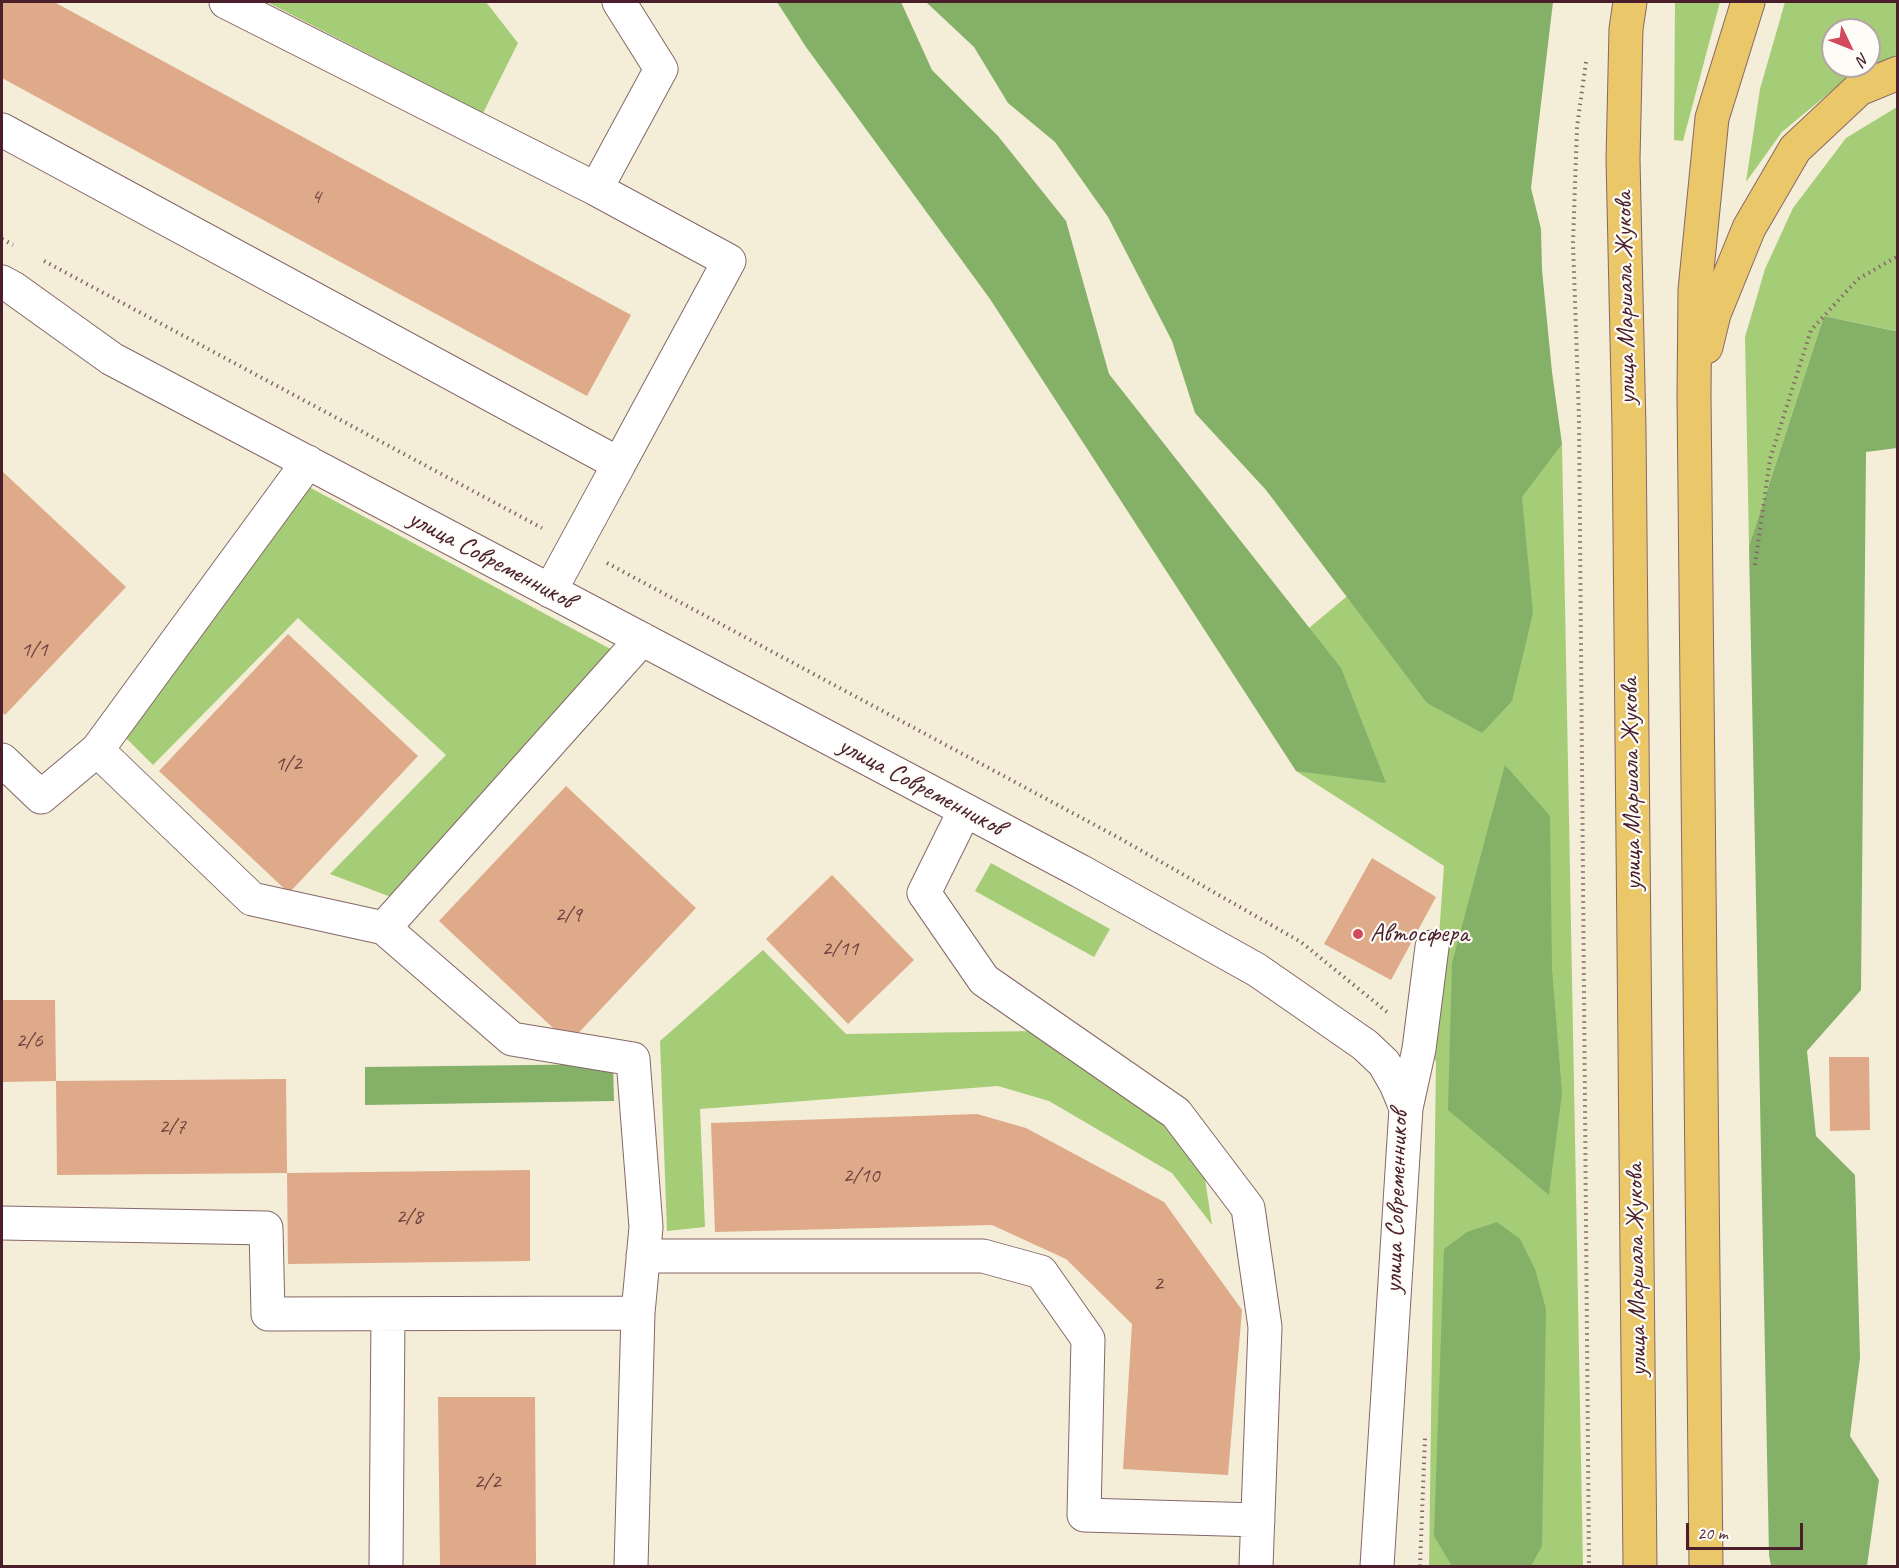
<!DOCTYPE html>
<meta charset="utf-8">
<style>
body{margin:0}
#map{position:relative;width:1899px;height:1568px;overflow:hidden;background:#f4edd8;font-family:Caveat,sans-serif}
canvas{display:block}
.frame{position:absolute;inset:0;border:3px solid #4a1f2b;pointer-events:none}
.north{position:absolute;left:1821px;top:18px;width:60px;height:60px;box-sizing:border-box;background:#fdfcf7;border:2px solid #b5a4a5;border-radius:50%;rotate:133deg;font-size:16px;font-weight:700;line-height:24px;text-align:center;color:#4a1f2b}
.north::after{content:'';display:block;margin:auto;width:21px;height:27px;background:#d1495b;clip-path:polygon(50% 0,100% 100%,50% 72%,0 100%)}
.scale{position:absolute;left:1686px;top:1523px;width:117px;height:27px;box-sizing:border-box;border:3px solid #4a1f2b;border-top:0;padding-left:8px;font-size:18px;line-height:21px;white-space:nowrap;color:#4a1f2b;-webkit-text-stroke:4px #fdfcf7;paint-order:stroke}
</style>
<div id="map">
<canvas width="1899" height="1568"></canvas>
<div class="frame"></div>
<div class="north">N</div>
<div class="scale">20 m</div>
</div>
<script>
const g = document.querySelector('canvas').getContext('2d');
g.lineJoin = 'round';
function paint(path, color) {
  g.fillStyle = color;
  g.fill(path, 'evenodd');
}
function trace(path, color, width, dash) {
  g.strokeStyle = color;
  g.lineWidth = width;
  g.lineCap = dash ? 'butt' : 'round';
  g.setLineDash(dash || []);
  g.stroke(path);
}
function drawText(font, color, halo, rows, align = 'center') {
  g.font = font + ' Caveat,sans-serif';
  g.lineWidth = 4.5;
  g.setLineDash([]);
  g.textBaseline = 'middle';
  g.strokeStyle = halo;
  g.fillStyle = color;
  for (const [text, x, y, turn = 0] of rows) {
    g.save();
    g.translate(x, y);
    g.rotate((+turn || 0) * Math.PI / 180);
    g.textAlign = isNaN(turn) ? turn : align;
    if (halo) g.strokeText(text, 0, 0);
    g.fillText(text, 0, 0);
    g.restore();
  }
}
const green = new Path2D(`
 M267 2H486L518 43 483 113Z
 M1675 2H1720L1683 141 1674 140Z
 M1785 2H1897V55L1852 74 1782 132 1746 182 1760 89ZM1833 30H1869V66H1833Z
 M1897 107V330L1896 331 1824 316 1749 546 1745 337 1765 269 1793 208 1846 138Z
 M1510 434 1562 444 1583 1566H1429L1436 1062 1431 1047 1444 866 1296 771 1285 648 1430 527Z
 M309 487 616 652 391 897 330 874 446 755 298 618 153 765 125 737Z
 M991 863 1110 929 1094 957 975 891Z
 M763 950 846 1034 1037 1031 1167 1118 1203 1166 1212 1225 1172 1173 1049 1101 998 1086 700 1109 705 1227 667 1231 660 1041Z`);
const forest = new Path2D(`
 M777 2H901L932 70 998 136 1066 221 1109 374 1341 668 1386 783 1296 771 990 299 806 47Z
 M926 2H1553L1531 188 1541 229 1542 270 1552 372 1562 444 1522 497 1533 613 1512 701 1482 733 1427 703 1266 490 1195 413 1172 341 1108 217 1055 142 1008 103 974 47Z
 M1824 316 1895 331 1898 330 1897 448 1866 452 1861 990 1807 1051 1816 1136 1855 1175 1860 1358 1850 1436 1879 1480 1867 1566H1771L1769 1555 1749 546Z
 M1505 765 1550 816 1552 969 1562 1093 1549 1195 1448 1110 1452 963Z
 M613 1064 614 1101 365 1105V1067Z
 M1497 1222 1520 1239 1535 1269 1546 1309 1542 1546 1531 1566H1452L1434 1536 1444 1249 1467 1232Z`);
const building = new Path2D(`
 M2 2H54L631 315 587 396 2 78Z
 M2 471 126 587 5 715 2 712Z
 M288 634 418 756 289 893 159 771Z
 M566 786 696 908 569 1043 439 921Z
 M1372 858 1436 897 1391 980 1324 944Z
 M832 875 914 960 848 1024 766 939Z
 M2 1000H55L56 1081 2 1082Z
 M1829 1057H1869L1870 1130 1830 1131Z
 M286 1079 287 1173 57 1175 56 1081Z
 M977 1114 1026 1128 1164 1202 1242 1310 1228 1475 1123 1469 1132 1324 1066 1259 992 1225 715 1232 711 1123Z
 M530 1170V1261L288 1264 287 1173Z
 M438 1397H535L536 1566H440Z`);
const path = new Path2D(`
 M1586 62 1577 127 1573 243 1579 418 1589 1566
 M2 239 13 245
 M44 261 542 528
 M607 563 1121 839 1301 942 1387 1012
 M1755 565 1770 459 1811 330 1858 279 1898 256
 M1420 1566 1425 1438`);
const minor = new Path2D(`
 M226 2 596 189
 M2 130 619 464 550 591
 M2 282 13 288 112 359 965 810 1080 871 1257 970 1365 1045 1384 1063 1396 1084 1406 1108 1377 1566
 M308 462 97 750 252 899 384 928
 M619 464 729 261 596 189 661 69 619 2
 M2 760 41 797 97 750
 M965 810 924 893 984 980 1176 1113 1248 1208 1265 1327 1256 1566
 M1406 1108 1419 1049 1432 947
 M2 1223 266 1228 268 1314 638 1313 646 1227 633 1059 512 1039 384 928 642 639
 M643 1256H983L1041 1272 1088 1339 1084 1515 1258 1520
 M386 1566 388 1314
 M631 1566 638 1313`);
const major = new Path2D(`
 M1630 2 1626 29 1623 159 1629 429 1640 1566
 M1706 347 1714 314 1749 228 1795 149 1859 89 1898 73
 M1706 1566 1694 395 1695 290 1712 118 1748 2`);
const markers = [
 [1358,934,6,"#d1495b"]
];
const numberNames = [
 ["4",316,197],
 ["1/1",34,650],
 ["1/2",288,764],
 ["2/9",568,915],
 ["2/11",840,949],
 ["2/6",29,1041],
 ["2/7",172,1127],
 ["2/10",861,1176],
 ["2/8",409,1217],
 ["2",1158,1284],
 ["2/2",487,1482]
];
const streetNames = [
 ["улица Маршала Жукова",1626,298,-91],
 ["улица Современников",491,560,28],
 ["улица Маршала Жукова",1632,784,-91],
 ["улица Современников",921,787,28],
 ["улица Современников",1397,1202,-88],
 ["улица Маршала Жукова",1637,1270,-91]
];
const poiNames = [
 ["Автосфера",1370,934]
];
paint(green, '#a5cd77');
paint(forest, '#84b068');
paint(building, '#deaa89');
trace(minor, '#866768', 35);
trace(major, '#866768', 35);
trace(path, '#866768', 4, [1.5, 4.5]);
trace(minor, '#fff', 33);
trace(major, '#eac769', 33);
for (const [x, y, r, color] of markers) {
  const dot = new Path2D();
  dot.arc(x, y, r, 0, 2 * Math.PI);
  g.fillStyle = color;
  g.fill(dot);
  trace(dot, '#fdfcf7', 2);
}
drawText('22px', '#6f4242', null, numberNames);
drawText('26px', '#4a1f2b', '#fdfcf7', streetNames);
drawText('26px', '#4a1f2b', '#fdfcf7', poiNames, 'left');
</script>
